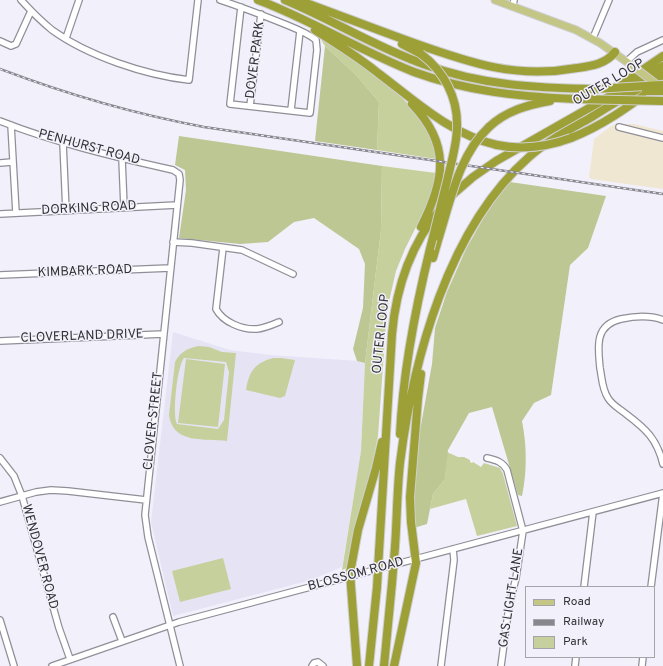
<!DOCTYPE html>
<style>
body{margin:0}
#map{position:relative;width:663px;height:666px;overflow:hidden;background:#f2f0fa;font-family:Overpass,sans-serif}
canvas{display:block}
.legend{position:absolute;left:525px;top:586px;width:130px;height:72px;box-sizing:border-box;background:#f2f0fa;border:1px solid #a5a4ab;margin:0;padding:5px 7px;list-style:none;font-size:12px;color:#323135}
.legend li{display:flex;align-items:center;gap:8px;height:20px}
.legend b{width:20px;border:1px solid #a5a4ab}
</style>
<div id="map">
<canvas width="663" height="666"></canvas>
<ul class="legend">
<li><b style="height:5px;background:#c4c686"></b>Road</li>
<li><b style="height:5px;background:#89878e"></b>Railway</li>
<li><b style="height:11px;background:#c6d09c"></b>Park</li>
</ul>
</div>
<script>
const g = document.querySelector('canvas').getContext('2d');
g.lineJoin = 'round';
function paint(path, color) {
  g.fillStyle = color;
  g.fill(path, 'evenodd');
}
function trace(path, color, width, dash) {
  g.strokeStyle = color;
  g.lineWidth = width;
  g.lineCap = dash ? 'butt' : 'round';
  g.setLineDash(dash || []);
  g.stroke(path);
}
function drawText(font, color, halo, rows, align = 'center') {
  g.font = font + ' Overpass,sans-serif';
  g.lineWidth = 3;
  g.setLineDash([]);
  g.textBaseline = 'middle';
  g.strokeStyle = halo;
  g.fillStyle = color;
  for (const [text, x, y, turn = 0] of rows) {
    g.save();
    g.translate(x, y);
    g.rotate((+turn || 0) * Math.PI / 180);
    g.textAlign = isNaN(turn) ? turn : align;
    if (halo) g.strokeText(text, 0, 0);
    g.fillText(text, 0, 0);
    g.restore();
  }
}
const commercial = new Path2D(`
 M616 124H634L663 131V189L591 179 589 177 594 139 611 126Z`);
const built = new Path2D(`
 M173 332 230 350 271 355 357 361 365 363 361 452 342 567 311 580 173 616 151 522Z`);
const green = new Path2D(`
 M320 38C357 61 405 91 428 130 433 138 434 149 436 159L377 150 379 102 357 76 325 46Z
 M382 166 436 173 431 197 405 249 396 271 387 310 378 436 371 470 356 524 347 568 342 570 361 451 365 363 381 230Z
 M199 346 209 347 222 352 236 353 227 441C205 438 173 445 169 415L175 362C180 352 188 348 199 346ZM184 358 226 362 229 372 224 420 218 429 177 424C172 415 177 366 184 358Z
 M273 358H281L295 360 285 396 280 398 246 390C249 371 255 363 273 358Z
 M186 359 225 364 218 427 178 423Z
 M447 452 458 457H464L470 460V462L472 463 473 462 481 467 484 463 500 468 503 474 517 526 477 536 466 499 430 509 433 494 445 479Z
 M223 558 231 589 180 602 172 571Z`);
const forest = new Path2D(`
 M325 46 357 76 379 102 377 150 315 141Z
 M179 136 382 166 381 230 365 363 357 361 353 349 363 308 365 264 359 249 314 218 294 222 268 242 240 244 179 238 186 190 185 170 175 165Z
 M510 182 606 196 588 248 570 265 551 395 534 403 522 421C527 447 527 471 522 496L518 495 492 407 469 413 448 450 445 479 433 494 427 524 414 528 413 516 417 439 421 425 432 364 435 328 447 292 466 249 483 219 497 198Z`);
const minor = new Path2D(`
 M21 0C31 11 41 21 52 30 88 56 145 75 189 80L198 0
 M220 0C241 7 262 15 282 23 294 28 306 32 316 40L317 50 310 113 230 104 241 7
 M513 6 514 0
 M66 38 79 0
 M593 38 609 0
 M0 41 11 46 16 44 31 11
 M627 61 637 52 663 40
 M250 106 261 14
 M291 110 300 31
 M0 121C56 143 115 157 173 170L179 174 180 180 145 515 148 537 180 666
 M11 125 16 213
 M619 127 663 138
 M63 143 66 211
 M122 159 124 207
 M0 163 12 162
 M0 214 177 205
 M173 242 192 243 242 250 293 274
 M223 248 216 309C223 322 242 330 257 329 265 328 272 325 279 322
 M0 275 170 268
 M663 320C650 315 635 316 621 319 594 325 598 348 600 368 602 378 602 389 608 398 612 405 620 409 626 414 646 429 657 439 663 464
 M0 341 163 334
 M0 458 14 476 22 496 59 628 70 659
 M487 458C496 460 503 462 507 470L523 531 516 578 509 606 501 666
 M0 502 36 492 51 490 68 491 146 500
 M584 587 593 512
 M651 587 663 493
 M113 617 122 641
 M0 620 14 666
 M52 666 179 622 663 493
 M312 666 314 663 318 662 323 666
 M441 666 454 560 453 549
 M575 666 576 657
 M642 666 643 657`);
const major = new Path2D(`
 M495 0 576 30 600 43 634 67`);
const highway = new Path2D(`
 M258 0C312 20 360 51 414 72 466 91 520 97 575 99
 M285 0C333 20 377 48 426 65 480 85 537 88 594 89
 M298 0C336 14 375 29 414 43 470 63 516 79 577 68 591 66 606 64 615 52
 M315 30C336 43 358 57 378 73 414 100 451 135 497 145
 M402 44 421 54
 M614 89 663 56
 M412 104C451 145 445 180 421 227
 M489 127C506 111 527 105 550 101
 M571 138C602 126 628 107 654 88
 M451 196 473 177 496 161 663 66
 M433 258 439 237
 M400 434C403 371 415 310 430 249
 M395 547C397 519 397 491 400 463 413 359 448 228 529 157 547 141 569 130 590 118 614 103 638 89 663 75
 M379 552 392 334C396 287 411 244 441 208
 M357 666 350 573 358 530 376 468 382 442
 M369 666 377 587
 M384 666 392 583
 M394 666 416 563 411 522 410 497 418 399 421 374`);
const rail = new Path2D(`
 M0 69C66 94 134 114 204 127L663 194`);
const majorBridge = new Path2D(`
 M634 67 660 87`);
const highwayBridge = new Path2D(`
 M421 54C444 71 458 98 457 127 457 145 451 163 447 181 441 204 436 226 430 249
 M594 89 663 85
 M646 91H663
 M575 99 663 101
 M497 145C522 150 547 147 571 138
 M439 237C451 199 459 155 489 127
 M392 583 395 547
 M377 587 379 552`);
const streetNames = [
 ["DOVER PARK",256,60,-83],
 ["OUTER LOOP",609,83,-30],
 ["PENHURST ROAD",89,148,15],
 ["DORKING ROAD",89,209,-3],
 ["KIMBARK ROAD",85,272,-2],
 ["OUTER LOOP",382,334,-84],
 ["CLOVERLAND DRIVE",82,337,-2],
 ["CLOVER STREET",154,421,-84],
 ["WENDOVER ROAD",39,557,75],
 ["BLOSSOM ROAD",356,575,-15],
 ["GAS LIGHT LANE",512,598,-81]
];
paint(commercial, '#efe7d2');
paint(built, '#e6e3f5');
paint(green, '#c6d09c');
paint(forest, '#bdc793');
trace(minor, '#908f98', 8);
trace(major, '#cececf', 9);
trace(highway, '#cececf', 10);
trace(minor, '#fff', 5.5);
trace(major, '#c4c686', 7);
trace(highway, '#9da036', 8);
trace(rail, '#89878e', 2.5);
trace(rail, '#f2f0fa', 1, [3]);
trace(majorBridge, '#cececf', 9, []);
trace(highwayBridge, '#cececf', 10, []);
trace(majorBridge, '#c4c686', 7);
trace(highwayBridge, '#9da036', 8);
drawText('13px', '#323135', '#f2f0fa', streetNames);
</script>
